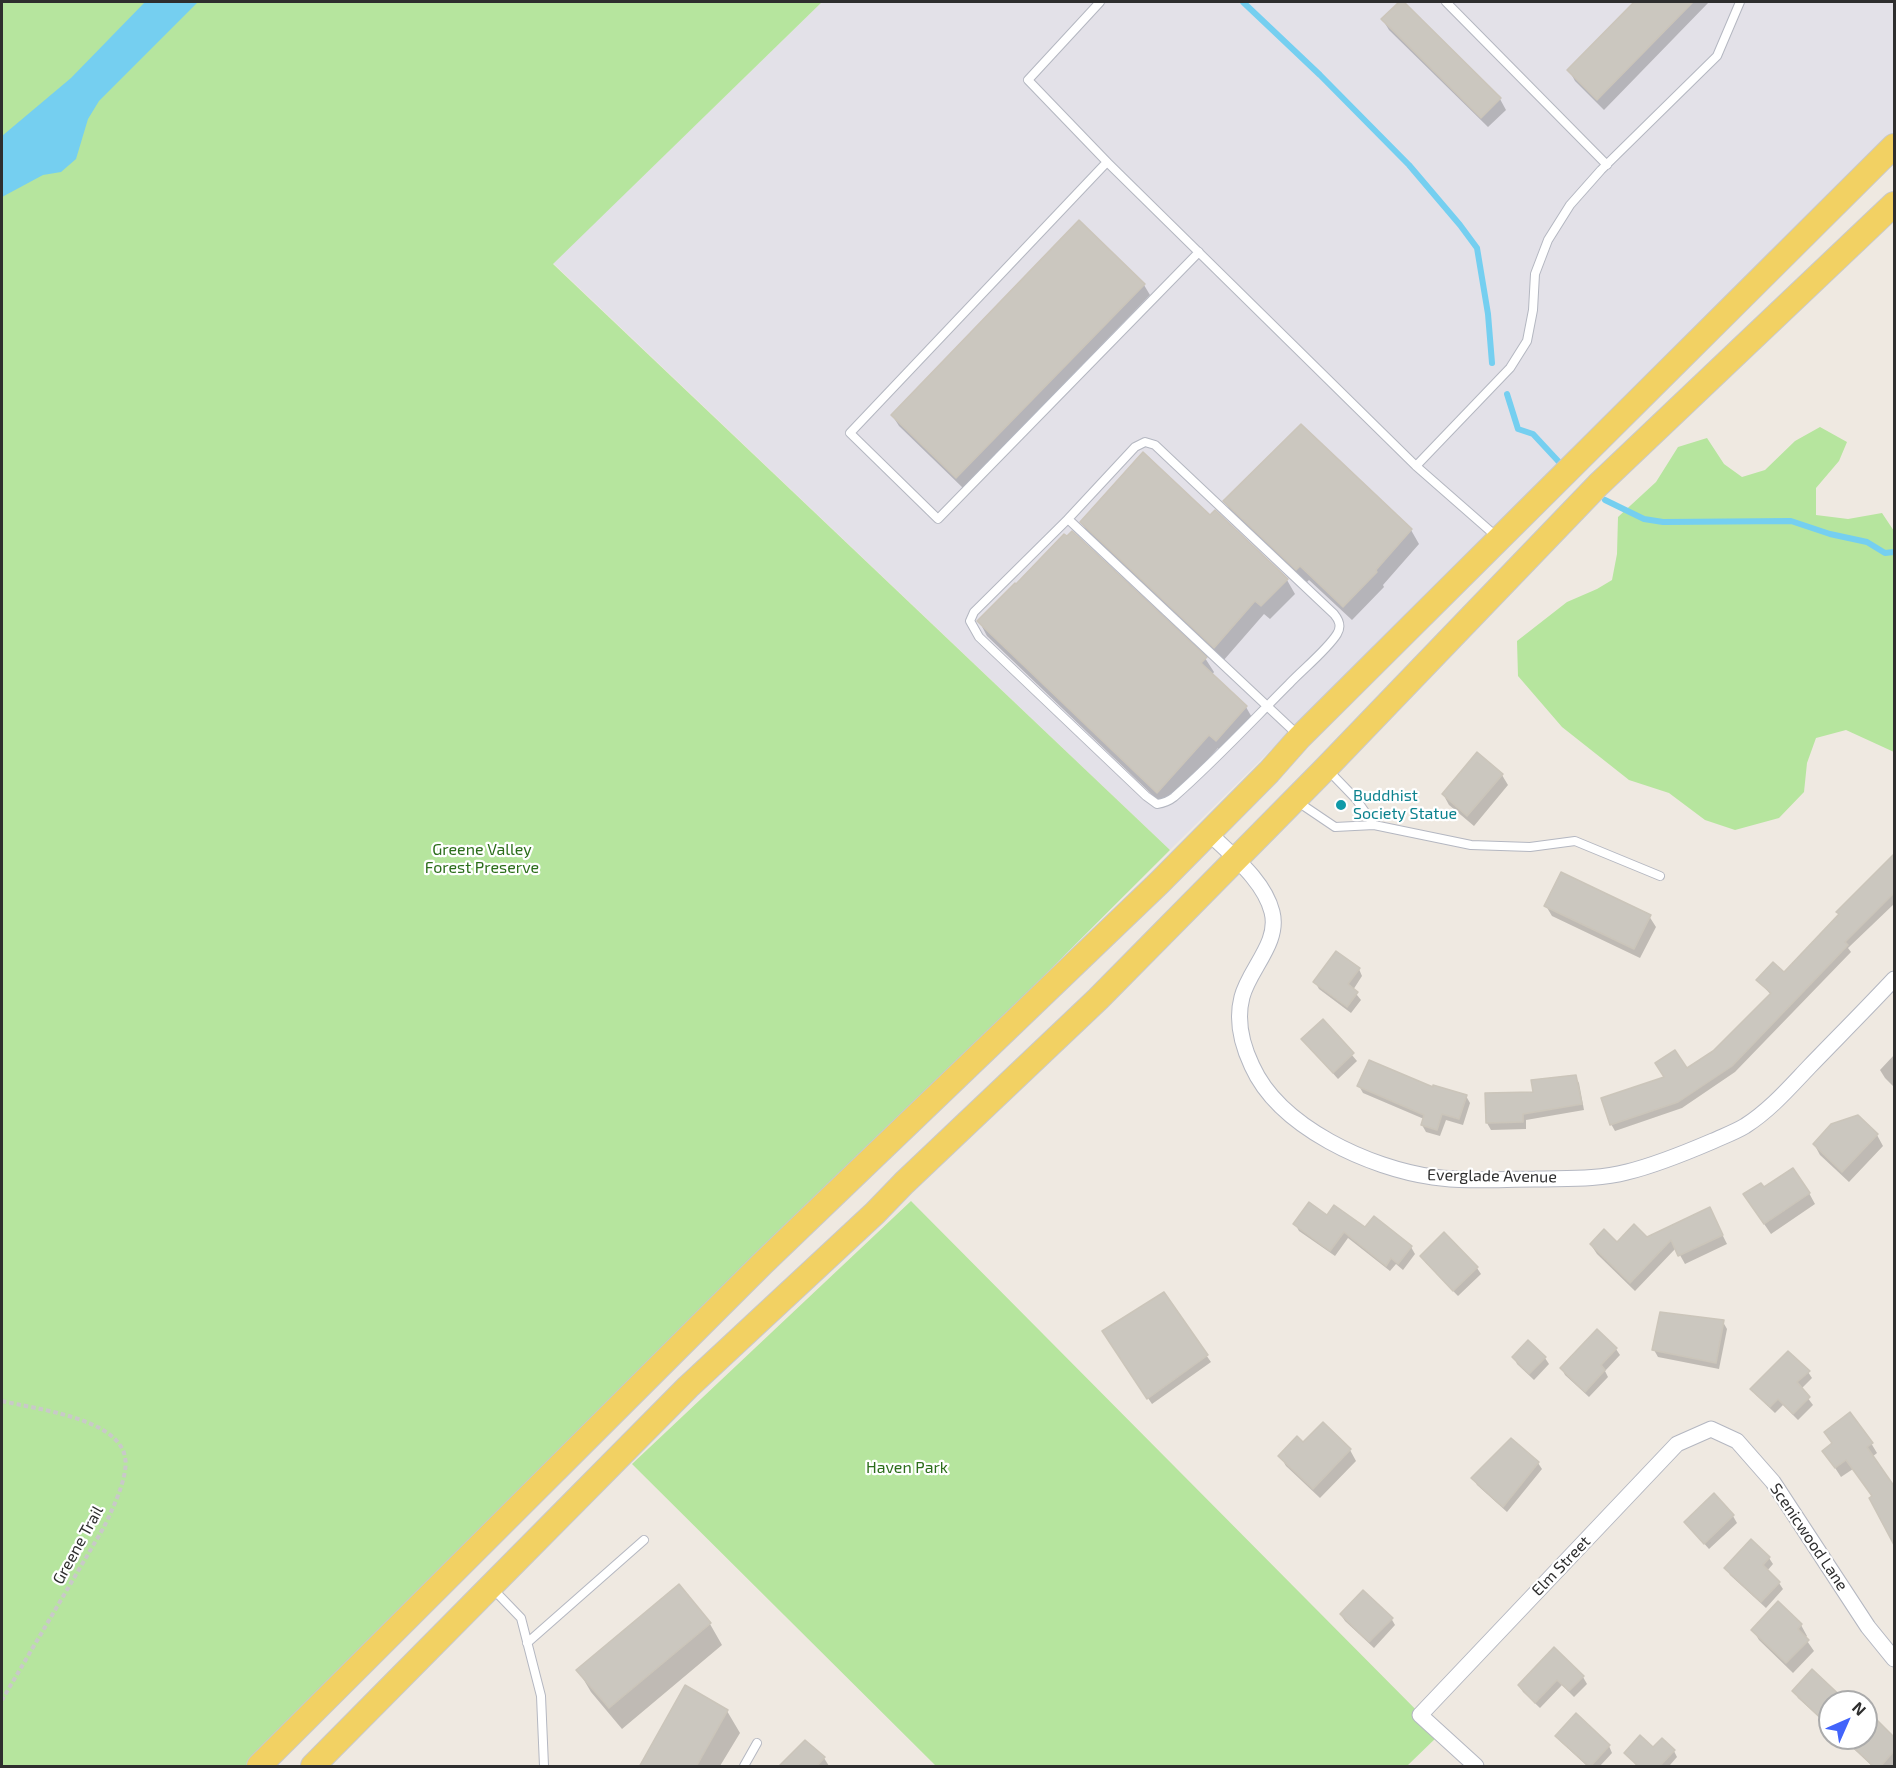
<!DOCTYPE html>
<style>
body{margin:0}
#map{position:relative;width:1896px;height:1768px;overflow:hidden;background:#efe9e1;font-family:"Exo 2",sans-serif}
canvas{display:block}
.frame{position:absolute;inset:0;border:3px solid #2e2e2e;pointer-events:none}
.north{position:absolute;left:1818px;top:1690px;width:60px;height:60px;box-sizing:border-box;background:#fff;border:2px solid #ababab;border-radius:50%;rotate:45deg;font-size:16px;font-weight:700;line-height:24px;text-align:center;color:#2e2e2e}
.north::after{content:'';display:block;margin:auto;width:21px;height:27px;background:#4264fb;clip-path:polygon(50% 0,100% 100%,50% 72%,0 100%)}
</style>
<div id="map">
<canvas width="1896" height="1768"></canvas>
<div class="frame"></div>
<div class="north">N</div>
</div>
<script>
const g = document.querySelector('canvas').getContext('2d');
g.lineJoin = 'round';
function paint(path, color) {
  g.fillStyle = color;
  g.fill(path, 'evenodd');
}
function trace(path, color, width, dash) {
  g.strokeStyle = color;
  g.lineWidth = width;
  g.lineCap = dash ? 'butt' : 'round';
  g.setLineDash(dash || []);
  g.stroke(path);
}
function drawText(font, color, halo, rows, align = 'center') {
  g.font = font + ' "Exo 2",sans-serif';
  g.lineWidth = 4.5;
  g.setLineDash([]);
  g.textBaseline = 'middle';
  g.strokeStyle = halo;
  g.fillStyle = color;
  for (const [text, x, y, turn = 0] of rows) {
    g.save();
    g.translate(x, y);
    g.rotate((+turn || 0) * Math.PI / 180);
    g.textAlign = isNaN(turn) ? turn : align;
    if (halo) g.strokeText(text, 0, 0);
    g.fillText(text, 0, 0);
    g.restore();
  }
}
const industrial = new Path2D(`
 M822 2H1894V132L1170 850 553 263Z`);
const green = new Path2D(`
 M2 2H822L553 264 1170 850 252 1766H2Z
 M1820 427 1847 442 1839 461 1816 488V515L1848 519 1882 513 1894 531V752L1846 730 1816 738 1807 763 1804 792 1779 818 1735 830 1705 820 1669 793 1629 780 1562 727 1518 676 1517 641 1567 602 1597 589 1612 580 1617 554 1618 517 1656 482 1678 447 1707 438 1724 464 1742 477 1765 470 1795 441Z
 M911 1201 1440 1734 1407 1766H936L632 1464Z`);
const water = new Path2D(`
 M145 2H198L99 101 88 119 76 159 61 172 43 175 2 197V136L71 78Z`);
const shadow = new Path2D(`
 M1401 2 1500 99 1506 110 1488 127 1389 30 1383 20Z
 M1636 2H1709L1604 110 1575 81 1569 70Z
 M1144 285 1150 295 963 488 899 426 892 415Z
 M1225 501 1411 530 1419 544 1383 585 1384 587 1352 620 1309 580 1305 584 1233 516Z
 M1210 518 1287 580 1295 594 1270 619 1264 614 1223 661 1090 536 1081 522Z
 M979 621 1205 658 1214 672 1212 675 1246 707 1254 721 1225 754 1218 748 1165 807 987 636Z
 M1478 754 1502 775 1508 785 1474 826 1449 805 1443 794Z
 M1894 857V904L1848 948 1851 952 1735 1072 1682 1108 1615 1131 1611 1124 1714 1053 1771 995 1758 980 1784 974 1840 915 1838 912Z
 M1546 906 1649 916 1656 927 1640 958 1552 916Z
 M1359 969 1362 976 1353 990 1361 1000 1351 1013 1319 989 1315 982Z
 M1323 1021 1357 1061 1338 1079 1303 1040Z
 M1894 1055V1087L1885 1078 1880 1070Z
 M1575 1076 1579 1083 1584 1110 1526 1120V1129L1491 1130 1487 1123 1486 1095 1535 1094Z
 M1359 1086 1433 1089 1466 1096 1470 1103 1463 1125 1446 1120 1440 1136 1426 1132 1422 1125 1424 1119 1363 1093Z
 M1877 1135 1883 1146 1849 1182 1820 1155 1814 1144Z
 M1764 1190 1809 1193 1815 1204 1771 1234 1751 1205Z
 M1327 1217 1365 1229 1374 1218 1411 1247 1415 1254 1403 1270 1396 1264 1390 1271 1348 1238 1335 1256 1299 1231 1295 1224Z
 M1714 1218 1727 1244 1685 1264 1676 1248 1635 1291 1597 1254 1591 1245 1617 1244 1646 1238Z
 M1422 1257 1477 1268 1481 1274 1458 1296 1426 1263Z
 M1163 1294 1211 1362 1152 1404 1107 1338Z
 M1723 1322 1727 1329 1719 1369 1658 1357 1654 1350Z
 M1616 1349 1620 1355 1605 1371 1608 1377 1589 1397 1565 1375 1562 1369Z
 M1514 1357 1545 1358 1549 1364 1534 1380 1517 1364Z
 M1808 1372 1812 1378 1801 1389 1813 1405 1798 1420 1783 1405 1775 1413 1756 1395 1752 1389Z
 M1871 1443 1877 1453 1872 1457 1894 1488V1541L1873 1497 1853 1469 1841 1477 1824 1451Z
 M1350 1450 1356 1461 1320 1498 1286 1466 1280 1456Z
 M1538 1463 1542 1469 1507 1512 1477 1485 1473 1478Z
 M1733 1516 1737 1523 1709 1549 1685 1522Z
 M1769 1558 1773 1564 1767 1571 1779 1583 1783 1589 1766 1608 1730 1575 1726 1568Z
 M1778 1603 1801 1625 1807 1636 1805 1638 1814 1651 1793 1673 1759 1640 1753 1630Z
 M1341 1615 1391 1618 1395 1625 1374 1648 1345 1621Z
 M710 1624 722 1645 622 1729 591 1692 578 1670Z
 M1554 1649 1583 1677 1587 1684 1574 1697 1562 1685 1540 1708 1523 1692 1519 1686Z
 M1794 1691 1844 1702H1830V1727L1798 1698Z
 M727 1711 740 1733 720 1766H641Z
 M1875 1720 1894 1739V1766H1872L1842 1738H1866V1722L1870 1726Z
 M1557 1736 1609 1746 1612 1753 1600 1766H1587L1561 1742Z
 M805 1742 824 1758 829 1766H784Z
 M1653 1749 1674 1751 1677 1757 1670 1765 1671 1766H1637L1626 1753Z`);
const stream = new Path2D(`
 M1243 2 1320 75 1409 165 1460 225 1477 248 1488 314 1492 363
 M1507 394 1518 429 1533 434 1559 462
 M1605 500 1644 519 1663 522 1791 521 1830 534 1867 542 1885 553 1894 552`);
const building = new Path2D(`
 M1399 2H1404L1501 98 1481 118 1381 19Z
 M1634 2H1693L1597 100 1567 70Z
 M1079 220 1145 284 956 478 891 415Z
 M1301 424 1412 529 1376 570 1377 572 1343 607 1300 566 1296 570 1223 501Z
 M1143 452 1210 515 1215 510 1288 579 1261 606 1255 601 1214 648 1080 522Z
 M1072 531 1207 657 1201 663 1247 706 1216 741 1209 735 1157 793 977 621 1015 583 1016 584 1064 534 1067 536Z
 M1477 752 1503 774 1467 816 1442 794Z
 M1894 854V893L1845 942 1848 945 1732 1066 1678 1102 1610 1125 1601 1098 1664 1077 1655 1063 1675 1050 1687 1068 1713 1051 1771 993 1756 980 1773 962 1784 972 1839 914 1836 912Z
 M1561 872 1651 915 1634 949 1544 906Z
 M1336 951 1360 968 1348 984 1358 992 1347 1007 1313 982Z
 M1323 1019 1354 1053 1333 1073 1301 1039Z
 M1369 1060 1433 1087V1085L1467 1095 1459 1119 1442 1114 1437 1130 1421 1125 1424 1115 1357 1086Z
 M1576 1075 1582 1104 1523 1114V1122L1486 1123 1485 1093 1533 1092 1531 1080Z
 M1858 1115 1878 1134 1842 1172 1813 1144 1831 1124Z
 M1793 1168 1810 1193 1764 1224 1743 1194 1761 1183 1764 1187Z
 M1309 1202 1327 1215 1334 1205 1365 1227 1374 1216 1412 1246 1398 1264 1391 1258 1386 1266 1344 1232 1330 1251 1293 1224Z
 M1710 1207 1723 1235 1678 1256 1671 1240 1630 1283 1590 1244 1604 1229 1617 1242 1634 1224 1647 1237Z
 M1444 1232 1478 1267 1453 1291 1420 1256Z
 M1164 1292 1208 1355 1147 1399 1102 1331Z
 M1660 1312 1724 1320 1716 1363 1652 1350Z
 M1597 1329 1617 1348 1601 1365 1605 1370 1585 1392 1560 1368Z
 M1528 1340 1546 1357 1529 1374 1512 1357Z
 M1788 1351 1810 1371 1797 1382 1810 1397 1793 1414 1778 1399 1770 1407 1750 1389Z
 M1850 1412 1873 1443 1867 1447 1894 1486V1545L1869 1498 1872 1496 1846 1460 1835 1468 1822 1451 1832 1443 1824 1432Z
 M1323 1422 1351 1449 1313 1489 1278 1456 1297 1436 1303 1442Z
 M1511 1438 1539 1462 1503 1507 1471 1478Z
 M1714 1493 1734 1515 1704 1544 1684 1522Z
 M1751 1539 1770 1557 1763 1565 1780 1582 1761 1602 1724 1568Z
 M679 1584 711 1623 609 1708 576 1670Z
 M1363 1590 1393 1618 1369 1642 1340 1614Z
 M1778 1601 1802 1624 1798 1629 1809 1640 1786 1663 1751 1630Z
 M1554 1647 1584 1676 1569 1691 1557 1680 1535 1703 1518 1685Z
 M1812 1669 1847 1702H1830V1727L1792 1691Z
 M685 1685 728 1710 696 1767H639Z
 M1576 1713 1610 1745 1590 1767 1555 1736Z
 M1875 1718 1894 1737V1751L1880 1767H1874L1844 1738H1866V1727Z
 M1640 1735 1653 1747 1662 1738 1675 1750 1659 1767H1639L1624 1753Z
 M805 1740 825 1757 816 1767H778Z`);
const path = new Path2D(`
 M2 1401C35 1409 118 1418 125 1457 129 1476 112 1510 104 1527L2 1700`);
const service = new Path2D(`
 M1100 2 1028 80 1107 162 1416 466 1497 537
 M1446 2 1607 165
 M1107 162 850 433 938 519 1199 252
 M1416 466 1510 368 1527 341 1533 310 1535 274 1548 240 1570 205 1601 170 1717 56 1740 2
 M1068 519 974 612 970 621 979 637 1146 796 1157 804C1164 803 1169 801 1174 797 1214 762 1251 722 1289 684 1302 670 1327 650 1337 634 1342 626 1339 620 1334 614L1155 445 1145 442 1135 447 1068 519C1145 591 1222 663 1299 736
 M1298 802 1335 827 1374 825 1356 799 1327 769
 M1374 825 1471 845 1530 847 1575 841 1660 876
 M493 1589 521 1618 541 1696 544 1766
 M527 1643 644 1540
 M744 1766 757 1743`);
const minor = new Path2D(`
 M1209 833C1231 855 1264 880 1272 912 1280 943 1249 969 1242 997 1236 1020 1242 1045 1252 1066 1280 1128 1370 1168 1433 1177 1466 1182 1501 1179 1535 1179 1565 1178 1597 1180 1627 1172 1656 1165 1685 1153 1713 1141 1724 1136 1735 1132 1745 1126 1770 1110 1789 1088 1809 1067 1837 1038 1866 1009 1894 979
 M1476 1766 1420 1715 1677 1444 1711 1429 1737 1441 1773 1482 1868 1627 1894 1659`);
const primary = new Path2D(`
 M259 1766 763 1263 1159 883 1269 772 1300 737 1894 146
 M313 1766 688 1387 875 1213 904 1183 1098 999 1326 768 1598 485 1894 204`);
const markers = [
 [1341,805,6,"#0f9aa8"]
];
const cultureNames = [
 ["Buddhist",1353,796],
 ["Society Statue",1353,814]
];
const parkNames = [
 ["Greene Valley",482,850],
 ["Forest Preserve",482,868],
 ["Haven Park",907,1468]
];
const streetNames = [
 ["Everglade Avenue",1492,1176,1],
 ["Scenicwood Lane",1809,1537,56],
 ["Greene Trail",78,1545,-61],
 ["Elm Street",1561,1566,-46]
];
paint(industrial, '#e3e1e8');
paint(green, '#b6e59e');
paint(water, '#75cff0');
paint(shadow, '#0003');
trace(stream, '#75cff0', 6);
paint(building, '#cbc7bf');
trace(building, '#cbc5ba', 1.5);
trace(service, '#b4b7c1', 10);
trace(minor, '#b4b7c1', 17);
trace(primary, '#c9c9c9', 26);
trace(path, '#c9c9c9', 4, [4.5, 3]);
trace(service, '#fff', 8);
trace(minor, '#fff', 15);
trace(primary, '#f2d163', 24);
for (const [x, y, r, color] of markers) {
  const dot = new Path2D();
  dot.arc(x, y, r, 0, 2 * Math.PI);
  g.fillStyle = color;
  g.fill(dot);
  trace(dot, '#fff', 2);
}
drawText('16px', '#0d838f', '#fff', cultureNames, 'left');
drawText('16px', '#2c6e1b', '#fff', parkNames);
drawText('16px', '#2e2e2e', '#fff', streetNames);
</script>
